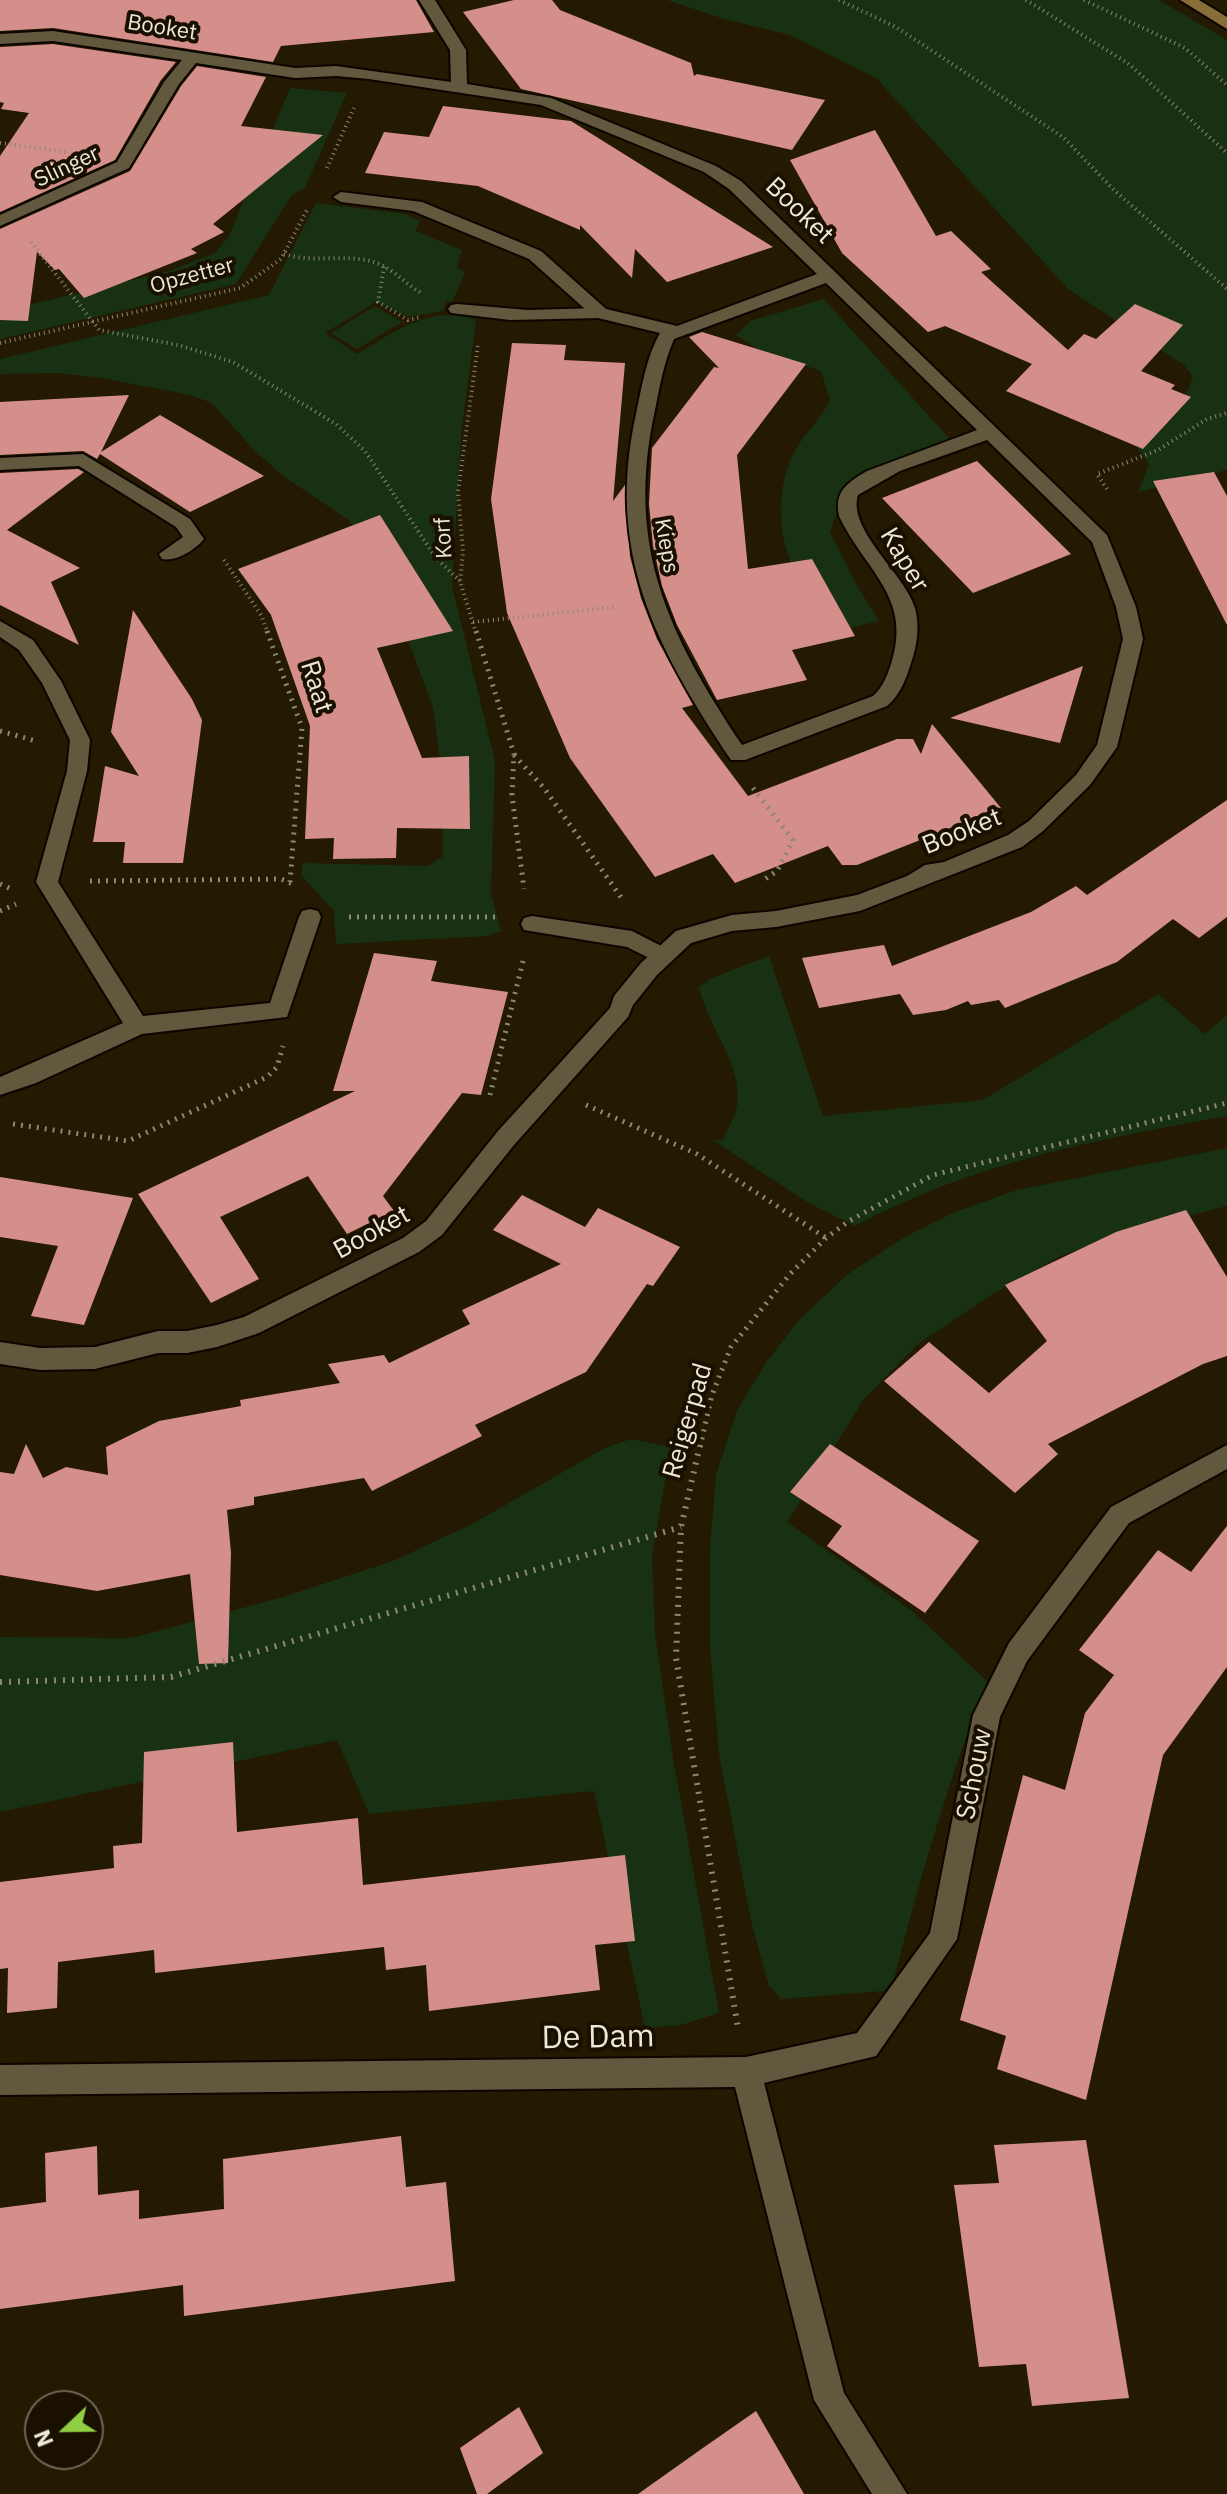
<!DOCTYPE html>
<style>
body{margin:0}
#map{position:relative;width:1227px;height:2494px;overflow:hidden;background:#231a01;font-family:"IBM Plex Sans",sans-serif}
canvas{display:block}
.north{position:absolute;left:24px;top:2390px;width:80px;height:80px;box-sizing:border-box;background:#191000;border:2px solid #6e6656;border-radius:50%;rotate:248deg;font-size:22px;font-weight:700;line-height:32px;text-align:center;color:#ede7d8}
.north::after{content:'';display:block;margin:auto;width:28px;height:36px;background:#8fcd42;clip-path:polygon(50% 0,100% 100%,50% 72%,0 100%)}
</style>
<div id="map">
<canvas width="1227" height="2494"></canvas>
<div class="north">N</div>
</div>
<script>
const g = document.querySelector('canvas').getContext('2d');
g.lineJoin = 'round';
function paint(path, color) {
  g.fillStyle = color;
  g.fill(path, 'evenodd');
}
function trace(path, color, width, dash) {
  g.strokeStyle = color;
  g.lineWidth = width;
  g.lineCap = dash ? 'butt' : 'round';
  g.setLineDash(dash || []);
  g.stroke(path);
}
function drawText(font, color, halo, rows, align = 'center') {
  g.font = font + ' "IBM Plex Sans",sans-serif';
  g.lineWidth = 8;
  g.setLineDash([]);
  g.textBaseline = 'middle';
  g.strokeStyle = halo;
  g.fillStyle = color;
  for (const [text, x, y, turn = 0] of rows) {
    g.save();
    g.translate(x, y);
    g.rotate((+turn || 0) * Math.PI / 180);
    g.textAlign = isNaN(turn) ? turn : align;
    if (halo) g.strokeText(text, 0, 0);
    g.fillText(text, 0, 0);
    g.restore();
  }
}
const green = new Path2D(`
 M667 0H1159L1227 40V470L1138 492 1149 464 1135 445 1187 392 1193 377 1184 365 1068 289 876 78 790 35 724 19Z
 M290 88 347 93 305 188 291 196 236 284 0 339V312L169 271 215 253 229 236Z
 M316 203 405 214 420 221 415 231 462 250 457 267 465 272 452 302 446 300 443 311 409 317 376 302 325 333 357 354C394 332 432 303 476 320L461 435 452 586 495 761 491 894 501 931 488 936 336 944 334 911 302 876V863L428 866 443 856V783L433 707 400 619 350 521 283 476 254 450 212 403 190 395 102 378 58 373 0 374V359L269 295Z
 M824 299 955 445 859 488 838 509 830 532 856 584 879 621 841 630C827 613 809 596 798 577 778 543 775 492 792 457 801 436 820 421 830 400L821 371 759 350 736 335 750 321Z
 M375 306 402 322 357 349 331 333Z
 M769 956 823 1116 983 1100 1158 994 1205 1034 1227 1015V1116C1096 1140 974 1162 855 1226L807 1202 713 1140H723C727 1130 735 1117 737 1105 743 1064 707 1026 699 987L714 977Z
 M1227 1148V1206L1152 1225 1060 1256 996 1292 919 1343 864 1399 787 1522 912 1611 987 1681C949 1779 920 1877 894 1979L884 1991 781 1999 769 1986 751 1921 719 1754 710 1649V1547L716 1475 737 1411 767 1361 800 1319 847 1275 903 1238 955 1212 1017 1190Z
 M631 1439 671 1447 652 1555 655 1633 673 1758 719 2013 681 2025 645 2028 594 1791 369 1814 337 1740 0 1812V1637L132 1638 283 1597 393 1561 474 1523 605 1448Z`);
const building = new Path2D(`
 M0 0H416L434 32 281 46 273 62 53 28 0 31Z
 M514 0H552L560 10 691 63 694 76 697 74 825 100 792 150 521 89 463 12Z
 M53 44 176 62 161 80 115 160 0 212V156L29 113 1 109 4 103 0 102V47Z
 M197 66 266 77 241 126 323 135 213 224 224 232 191 249 197 253 84 298 59 269 55 270 37 252 28 321 0 320V229L130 171 181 86Z
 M443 106 571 121 773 247 667 282 635 249 632 278 580 225V230L478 186 365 173 384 132 429 137Z
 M875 130 936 236 951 231 991 269 981 272 1068 350 1084 334 1096 339 1135 304 1183 325 1141 371 1175 385 1171 389 1191 397 1143 449 1006 391 1032 364 945 326 928 332 842 253 790 160Z
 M702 332 806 364 737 455 748 569 812 559 855 636 792 650 807 680 717 700 677 625 662 586 653 546 649 504 652 448 714 367 719 368 689 337Z
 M512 343 566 345 564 360 625 363 613 501 625 485 630 556 641 598 657 639 693 705 682 708 748 796 897 739H913L921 754 932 724 1001 808 857 865H842L828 846 735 883 713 854 655 877 570 758 507 613 491 499Z
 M129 395 101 452 160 415 264 476 190 512 100 454 97 459 83 451 0 455V402Z
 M977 461 988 472 1071 554 973 593 882 498Z
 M78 469 84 472 7 530 80 568 51 582 79 645 0 605V473Z
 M1214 472 1227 496V625L1153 481Z
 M380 515 453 631 377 648 422 758 469 756 470 829 397 828 396 858 333 859 334 838 305 839 310 726 271 615 238 569Z
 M133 610 192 699 202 720 183 863H123L125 842H93L105 766 139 776 111 732Z
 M1083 666 1060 743 950 718Z
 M1227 800V917L1199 938 1173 919 1117 962 1005 1008 999 1000 971 1005 968 1001 946 1010 913 1015 900 994 819 1008 802 958 884 945 892 966 1031 912 1076 886 1087 895Z
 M374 953 437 961 431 981 508 992 481 1095 462 1093 383 1196 394 1211 347 1234 308 1176 220 1217 259 1279 211 1303 138 1194 355 1091H333Z
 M0 1177 133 1198 84 1325 31 1316 58 1246 0 1237Z
 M522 1195 585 1227 598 1208 680 1247 653 1286 647 1284 586 1372 475 1425 482 1436 372 1491 364 1478 254 1497V1505L227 1510 231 1553 228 1663 199 1664 190 1574 97 1591 0 1575V1472L14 1474 26 1444 43 1478 66 1467 108 1475 106 1447 159 1421 241 1406 240 1400 340 1383 328 1364 384 1355 389 1363 470 1324 462 1310 561 1264 493 1230Z
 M1186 1210 1227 1277V1356L1203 1364 1048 1444 1058 1454 1015 1493 884 1381 929 1342 989 1393 1047 1341 1005 1285 1116 1232Z
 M830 1444 979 1541 925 1613 827 1546 842 1526 790 1492Z
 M1227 1526V1667L1163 1755 1086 2100 997 2069 1006 2036 960 2020 1023 1775 1065 1790 1085 1713 1114 1675 1079 1650 1158 1550 1191 1572Z
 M233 1742 237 1832 358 1818 363 1885 625 1855 635 1941 595 1945 600 1990 429 2011 426 1965 386 1970 384 1947 155 1973 154 1950 58 1962 57 2008 7 2013 8 1968 0 1969V1882L114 1868 113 1846 142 1843 144 1752Z
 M401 2136 406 2187 446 2182 455 2281 184 2316 183 2285 0 2309V2208L46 2202 45 2153 97 2146 98 2195 139 2190V2219L224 2209 223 2159Z
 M1086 2140 1129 2398 1032 2406 1026 2364 979 2367 954 2185 999 2183 994 2145Z
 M519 2407 543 2453 487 2494H477L460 2448Z
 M756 2411 804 2494H638L700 2450Z`);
const pathFar2 = new Path2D(`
 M839 0 896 27 1063 137 1115 191 1227 289
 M1026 0 1129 64 1227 153
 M1084 0 1185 48 1227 85
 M0 143 66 152
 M327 168 354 108
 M31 242 99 330 178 345 233 362 336 424 365 451 436 558 460 581
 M284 254C314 264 345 253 374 262 393 268 406 285 423 294
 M384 267 378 302 408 320 421 317
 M0 343 240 288 281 259 307 210
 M1107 489 1097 474 1158 450 1207 419 1227 413
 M224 560 261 615 268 633
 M473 622 616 607
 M476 633 460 581 463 552 458 492 478 345`);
const pathFar1 = new Path2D(`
 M267 631 302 728 290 882
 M476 631 514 754 512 795 524 889
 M0 731 36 741
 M514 755 544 788 623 900
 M753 788 793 840 777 871 762 881
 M90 881 281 879 295 885
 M0 884 11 889
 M0 911 16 904
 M349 917H495
 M490 1095 524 957
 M586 1105 697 1154 826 1238
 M13 1124 128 1141 267 1077 277 1067 283 1046
 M700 1447 712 1395 731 1347 790 1274 826 1238 849 1221 933 1175 1227 1103`);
const path = new Path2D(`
 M700 1445 681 1527 676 1658 738 2028
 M0 1682 171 1677 681 1527`);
const lane = new Path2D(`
 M457 304 528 310 600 308 609 313 600 318 510 320 451 313 448 309 451 305Z
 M532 916 632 931 669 950 672 956 669 962 661 964 627 947 524 930 521 924 524 918Z`);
const street = new Path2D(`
 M419 0H435L466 50 467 84 551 98 716 166 741 181 1107 535 1136 607 1143 639 1117 747 1090 785 1043 831 1022 847 860 911 776 927 732 931 691 943 657 975 633 1005 628 1017 514 1145 442 1235 419 1252 259 1333 217 1347 187 1353H158L95 1369 40 1370 0 1364V1342L40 1348 95 1347 158 1331H187L217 1325 244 1317 403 1238 426 1221 498 1131 610 1008 614 996 641 963 676 931 732 915 776 911 857 895 907 876 925 865 944 862 1008 835 1029 821 1076 775 1097 745 1123 639 1116 607 1092 542 987 440 900 471 858 495C847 530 905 574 915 608 920 626 917 646 911 663 906 679 900 695 887 706L745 760H731C656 647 605 553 636 414 642 386 646 358 660 333L594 317 529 259 413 211 341 202 333 197 341 192 422 202 541 251 606 309 677 326 817 274 729 189 704 172 541 105 369 79 336 76 295 78 196 63 179 84 129 168 0 226V215L117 162 164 82 182 60 53 41 0 44V34L53 31 295 68 336 66 451 82 450 50ZM826 283 977 430 867 471C847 483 834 491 839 516 865 571 913 597 891 664 887 676 883 687 873 696L742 745C668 634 625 546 655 410 660 385 664 362 674 339Z
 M83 454 190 519 204 539C195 550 176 562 162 559L159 554 183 537 176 527 79 466 0 470V458Z
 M0 621 33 640 61 681 90 740 87 771 58 882 143 1016 270 1003 299 917 302 911 310 909 318 911 321 917 287 1017 142 1034 36 1083 0 1095V1077L123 1023 36 882 67 771 70 740 42 683 19 650 0 637Z
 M1227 1445V1469L1129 1523 1027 1661 1000 1717 957 1939 876 2056 764 2083 844 2393 907 2494H872L814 2400 735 2087 0 2095V2065L746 2057 857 2033 930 1933 973 1715 1009 1643 1111 1507Z`);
const secondary = new Path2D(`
 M1180 0H1199L1227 17V29Z`);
const farStreetnames = [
 ["Booket",162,28,9],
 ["Slinger",67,167,-25],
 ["Opzetter",192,276,-15],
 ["Korf",444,538,-93],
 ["Kieps",666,546,80]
];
const streetNames = [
 ["Booket",799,211,44],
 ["Kaper",904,560,59],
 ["Raat",316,687,72],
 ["Booket",962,832,-22],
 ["Booket",372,1233,-29],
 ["Reigerpad",688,1421,-74],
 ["Schouw",975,1774,-79]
];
const nearStreetnames = [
 ["De Dam",598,2038,-1]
];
paint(green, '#173112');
paint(building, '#d58f8a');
trace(lane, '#0c0500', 4);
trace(street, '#0c0500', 4);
trace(secondary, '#0c0500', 4);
trace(pathFar2, '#8e8773', 4, [1, 4]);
trace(pathFar1, '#8e8773', 5, [2, 6]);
trace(path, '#8e8773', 6, [2, 7]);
paint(lane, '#62583d');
paint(street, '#62583d');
paint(secondary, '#876e38');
drawText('22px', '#ede7d8', '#191000', farStreetnames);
drawText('26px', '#ede7d8', '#191000', streetNames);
drawText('32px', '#ede7d8', '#191000', nearStreetnames);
</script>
